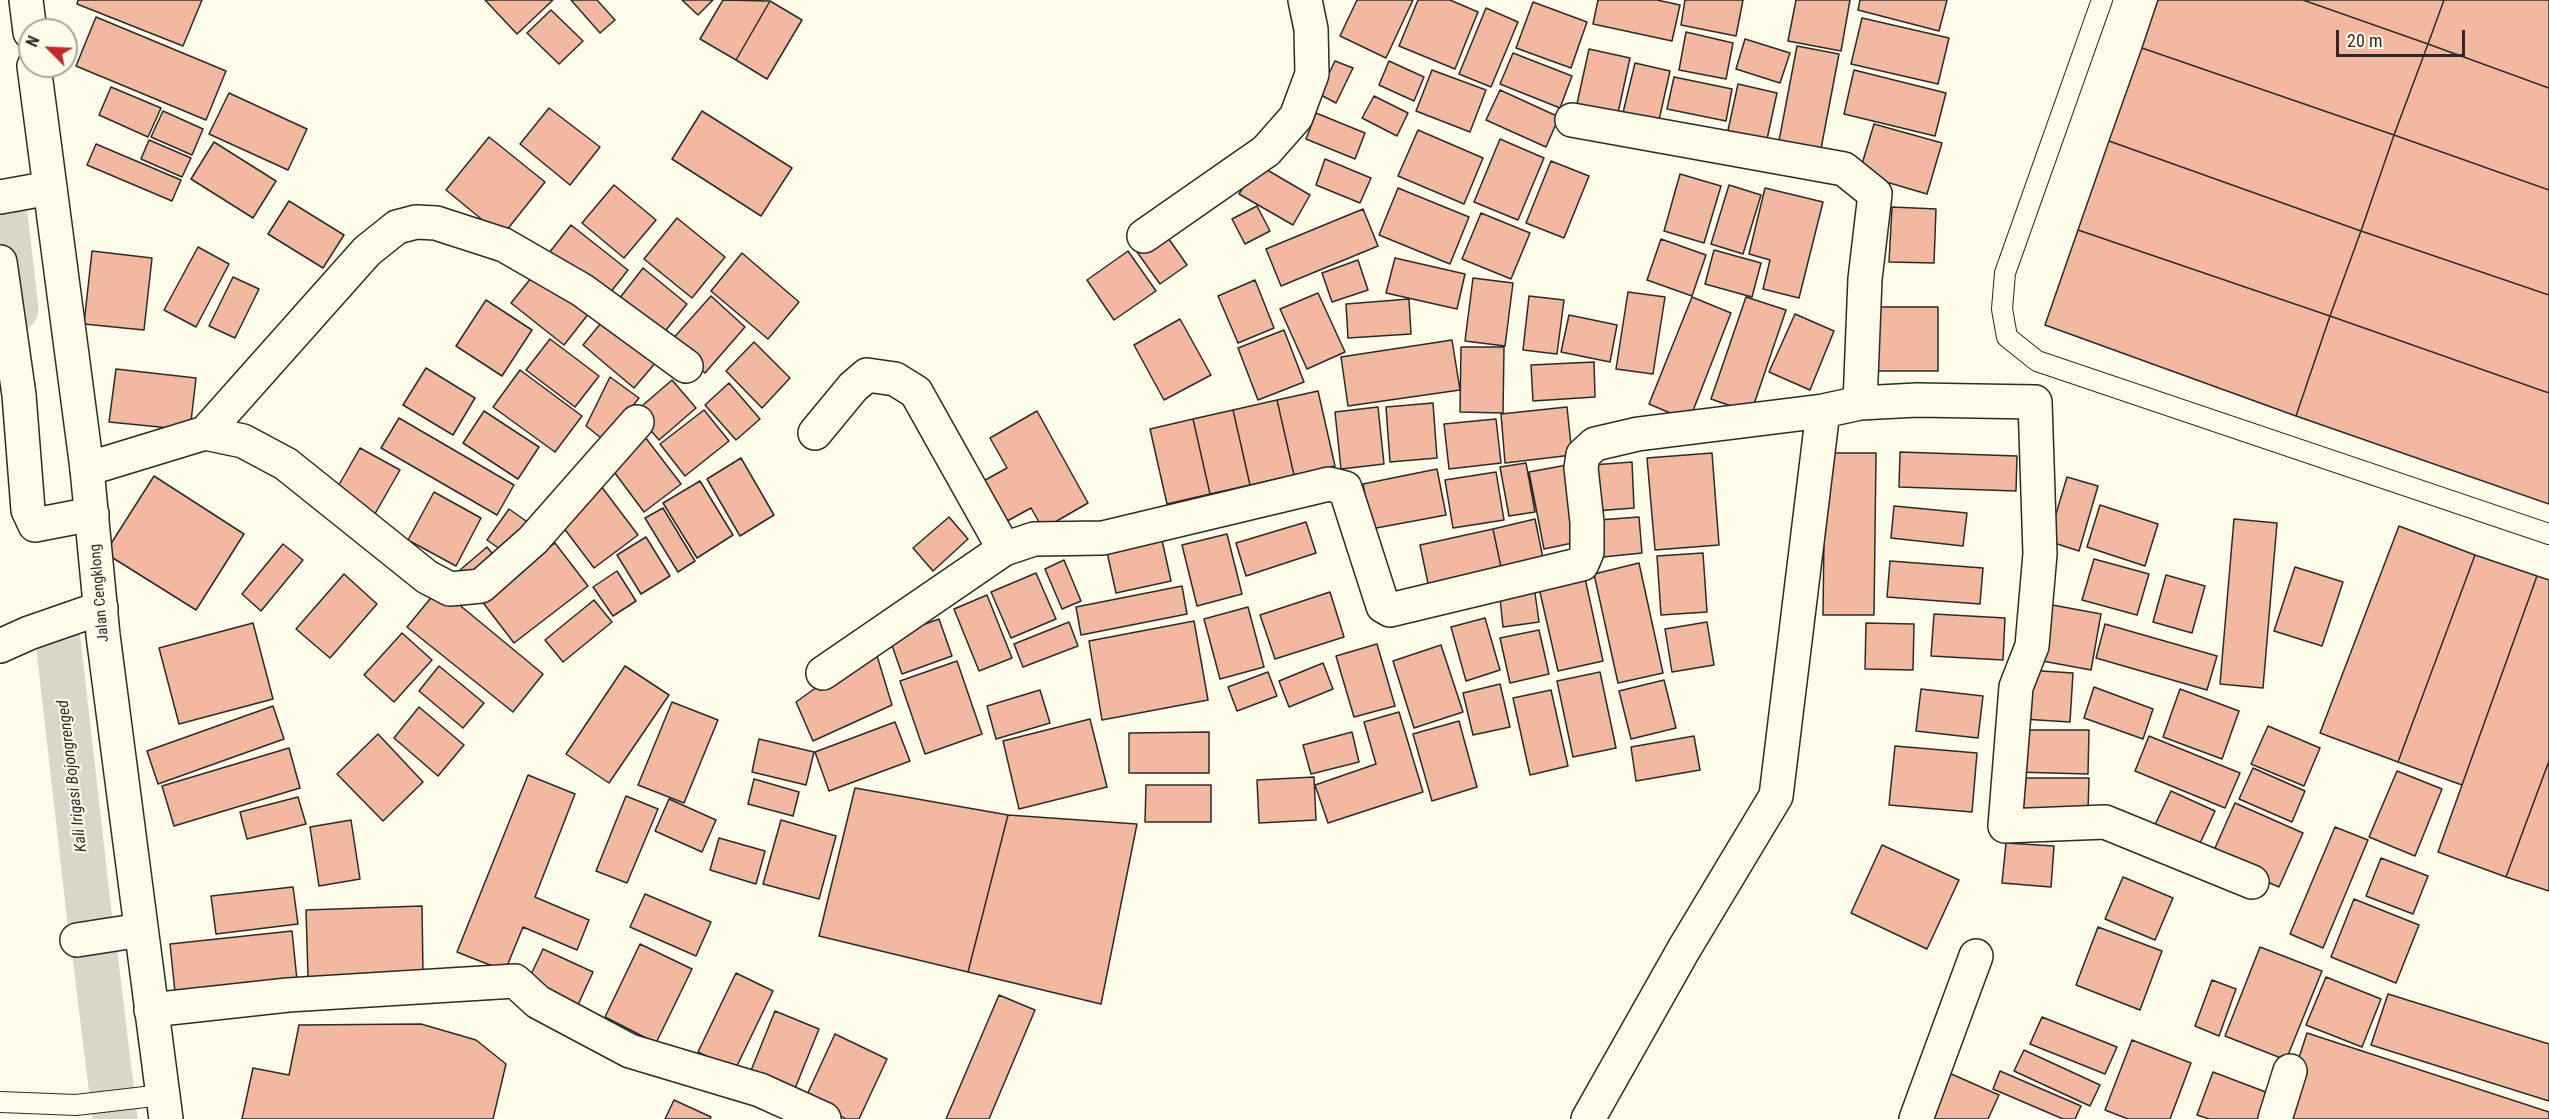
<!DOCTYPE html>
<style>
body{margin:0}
#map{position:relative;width:2549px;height:1119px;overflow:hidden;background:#fdfbea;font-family:"Roboto Condensed",sans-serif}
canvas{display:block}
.north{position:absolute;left:18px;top:18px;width:60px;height:60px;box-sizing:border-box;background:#fdfbea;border:2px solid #a9a89e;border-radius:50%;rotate:294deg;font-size:16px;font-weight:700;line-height:24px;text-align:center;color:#2b2b2b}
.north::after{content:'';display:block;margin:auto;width:21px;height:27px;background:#c62828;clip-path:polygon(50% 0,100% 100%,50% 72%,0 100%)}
.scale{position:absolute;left:2336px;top:30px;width:129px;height:27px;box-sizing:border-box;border:3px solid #2b2b2b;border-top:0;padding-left:8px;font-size:18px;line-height:21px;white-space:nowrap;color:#2b2b2b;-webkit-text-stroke:4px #fdfbea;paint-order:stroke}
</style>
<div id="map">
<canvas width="2549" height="1119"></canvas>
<div class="north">N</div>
<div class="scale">20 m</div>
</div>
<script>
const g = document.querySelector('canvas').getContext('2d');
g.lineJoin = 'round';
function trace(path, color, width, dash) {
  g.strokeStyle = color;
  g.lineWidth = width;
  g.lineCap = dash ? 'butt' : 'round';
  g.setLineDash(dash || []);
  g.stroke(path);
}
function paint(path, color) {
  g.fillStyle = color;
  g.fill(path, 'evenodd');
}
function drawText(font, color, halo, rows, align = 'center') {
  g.font = font + ' "Roboto Condensed",sans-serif';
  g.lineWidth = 4.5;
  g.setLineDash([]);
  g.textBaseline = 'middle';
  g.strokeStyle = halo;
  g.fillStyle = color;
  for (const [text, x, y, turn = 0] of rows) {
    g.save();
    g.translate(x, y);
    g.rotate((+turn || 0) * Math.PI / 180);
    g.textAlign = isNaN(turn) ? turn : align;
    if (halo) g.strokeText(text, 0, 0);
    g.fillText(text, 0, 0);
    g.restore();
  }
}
const canal = new Path2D(`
 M5 216 16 309
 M57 631 90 922
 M95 955 115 1119`);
const building = new Path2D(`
 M78 0H202L183 46 77 4Z
 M485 0H553L517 34Z
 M571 0H597L615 20 600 33Z
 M682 0H713L698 15Z
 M723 0 770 1 736 60 700 39Z
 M1357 0H1413L1386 58 1340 36Z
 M1418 0H1450L1478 12 1455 69 1399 46Z
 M1598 0H1657L1680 5 1672 41 1593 24Z
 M1685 0H1743L1736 36 1681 25Z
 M1796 0H1850L1841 51 1788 41Z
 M1860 0H1947L1939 31 1858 10Z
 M2158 0H2303L2428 44 2394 135 2142 48Z
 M2303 0H2444L2428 44Z
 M2444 0H2549V88L2428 44Z
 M770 1 802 20 767 79 736 60Z
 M1533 2 1587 22 1571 68 1516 48Z
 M1486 8 1518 22 1491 87 1459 74Z
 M551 10 583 41 559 64 527 33Z
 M96 17 226 71 206 120 76 66Z
 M1862 18 1949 38 1938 84 1851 64Z
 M1686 32 1733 43 1726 79 1679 70Z
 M1745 39 1790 53 1780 83 1736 69Z
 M2428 44 2549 88V190L2394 135Z
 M1797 46 1839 54 1820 154 1778 146Z
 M2142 48 2394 135 2361 231 2109 141Z
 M1589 49 1630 58 1616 122 1575 113Z
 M1513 53 1572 76 1560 108 1500 84Z
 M1335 61 1353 68 1336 103 1319 94Z
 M1389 61 1424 77 1414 101 1379 85Z
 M1635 63 1670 71 1657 129 1621 121Z
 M1432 70 1486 90 1470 132 1416 111Z
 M1854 70 1946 93 1935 136 1844 114Z
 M1674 77 1732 89 1726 121 1667 109Z
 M1738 84 1777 93 1766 144 1727 135Z
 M111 87 161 108 148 137 99 115Z
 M1500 90 1559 117 1546 147 1486 120Z
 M229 93 307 129 288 170 209 134Z
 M1374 96 1408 113 1397 136 1362 118Z
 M549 108 600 147 570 185 520 144Z
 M163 111 203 129 192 155 151 137Z
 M702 111 792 168 761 216 672 159Z
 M1316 113 1365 133 1355 159 1306 139Z
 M1874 124 1942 143 1927 194 1859 174Z
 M1418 130 1483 158 1464 204 1398 176Z
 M2394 135 2549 190V295L2361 231Z
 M489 137 545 182 502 236 446 190Z
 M1500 139 1544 158 1518 220 1474 202Z
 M149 140 191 158 182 177 141 159Z
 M2109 141 2361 231 2330 316 2078 230Z
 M214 142 276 181 253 218 191 179Z
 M96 144 181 180 172 201 87 165Z
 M1325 159 1371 178 1360 203 1316 185Z
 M1551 161 1589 176 1564 238 1526 223Z
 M1257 164 1310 195 1293 225 1239 194Z
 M1680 174 1721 186 1704 243 1664 231Z
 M614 185 656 220 624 258 582 223Z
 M1729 185 1761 195 1743 254 1711 244Z
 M1398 188 1469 217 1450 264 1379 235Z
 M1765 188 1823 202 1799 298 1763 289 1770 260 1749 254Z
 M289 201 344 235 323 268 268 234Z
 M1257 206 1270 231 1245 244 1232 219Z
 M1892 207 1936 209 1934 263 1889 262Z
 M1363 209 1378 246 1281 286 1266 249Z
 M1481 213 1530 233 1511 279 1462 259Z
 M677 218 725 257 692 298 644 259Z
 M571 225 628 270 606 298 549 253Z
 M2078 230 2330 316 2296 416 2045 325Z
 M2361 231 2549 295V393L2330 316Z
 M1164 232 1187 265 1160 284 1137 252Z
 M1661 239 1706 255 1692 296 1647 280Z
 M198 247 229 264 196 327 164 310Z
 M1714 250 1761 263 1752 297 1705 284Z
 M92 251 152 258 144 330 84 324Z
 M1128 251 1156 291 1114 320 1087 280Z
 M742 253 799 302 768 339 711 291Z
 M1395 258 1465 274 1457 309 1386 293Z
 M1358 260 1368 290 1332 302 1322 273Z
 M540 267 593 308 564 345 511 303Z
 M643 268 687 304 662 335 619 299Z
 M233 277 259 289 235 338 209 326Z
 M1473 278 1513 283 1505 346 1465 341Z
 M1255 280 1274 328 1238 343 1218 296Z
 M1628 292 1665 297 1653 374 1616 369Z
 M1318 293 1345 352 1307 369 1280 309Z
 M711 296 745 327 705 373 670 342Z
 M1529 296 1564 300 1557 354 1523 350Z
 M1692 297 1731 313 1689 421 1649 404Z
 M1746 297 1786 310 1751 413 1711 399Z
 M1409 299 1411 334 1348 338 1346 304Z
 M486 300 532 330 502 376 456 346Z
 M1867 307H1938V371H1866Z
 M610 312 662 355 634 388 583 345Z
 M1795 314 1834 331 1810 390 1769 372Z
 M1569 315 1617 325 1610 362 1561 352Z
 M2330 316 2549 393V504L2296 416Z
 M1180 319 1211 375 1164 400 1134 345Z
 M1284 330 1304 382 1258 400 1238 348Z
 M550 339 599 376 575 407 526 370Z
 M1452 340 1460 390 1348 406 1341 357Z
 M754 342 790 378 762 408 726 371Z
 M1461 347H1504L1503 413 1460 412Z
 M1594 362 1595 397 1533 401 1531 365Z
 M426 368 475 398 453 435 403 405Z
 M116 369 196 378 190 430 109 422Z
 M520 370 582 416 555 452 493 407Z
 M610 377 639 398 605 441 586 426Z
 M672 380 696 408 659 440 635 412Z
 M729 383 760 419 736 440 705 405Z
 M1318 391 1335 466 1294 475 1277 400Z
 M1277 400 1294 475 1250 485 1233 410Z
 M1433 403 1437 458 1390 462 1386 407Z
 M1378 407 1384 464 1341 469 1335 412Z
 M1567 407 1572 455 1505 463 1501 414Z
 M704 410 729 441 685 476 660 444Z
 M1233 410 1250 485 1210 494 1193 419Z
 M484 411 539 447 518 479 463 443Z
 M1037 411 1088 503 1043 529 1031 508 1000 525 978 484 1007 468 990 438Z
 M399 418 514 485 497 515 381 448Z
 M1193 419 1210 494 1167 504 1150 429Z
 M1496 419 1501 463 1449 469 1444 424Z
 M642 433 681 484 644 512 606 461Z
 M360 448 400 470 372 519 332 497Z
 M1900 452 2017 456 2016 491 1899 487Z
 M1712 453 1719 545 1655 550 1647 458Z
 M1825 453H1876L1874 615H1823Z
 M741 458 774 515 740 536 707 479Z
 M1632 462 1634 508 1595 511 1592 465Z
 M1526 463 1535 512 1509 516 1500 467Z
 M1567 465 1582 541 1544 549 1529 472Z
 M1437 469 1446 515 1371 529 1363 484Z
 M1496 472 1504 520 1453 528 1445 480Z
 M154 476 244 534 196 610 105 553Z
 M2067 477 2098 486 2079 551 2048 541Z
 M700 481 733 535 697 558 663 503Z
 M601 486 638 535 594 568 557 519Z
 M434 492 481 518 456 566 408 540Z
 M2100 505 2158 524 2145 566 2087 547Z
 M1894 506 1967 513 1963 546 1891 538Z
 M663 508 695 561 678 572 645 518Z
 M509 509 529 523 507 554 487 540Z
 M949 517 968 539 933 571 913 548Z
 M1639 517 1642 553 1603 557 1599 520Z
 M1535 519 1544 563 1502 572 1493 529Z
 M2234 519 2277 523 2263 688 2220 684Z
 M1306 522 1316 553 1246 576 1236 543Z
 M2399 526 2475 555 2398 762 2320 733Z
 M1493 529 1502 572 1429 588 1420 545Z
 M1160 531 1171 581 1116 593 1105 543Z
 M1227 534 1242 594 1197 606 1182 545Z
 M646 537 670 576 641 594 617 555Z
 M555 543 588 586 514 643 481 600Z
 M283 544 303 560 261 611 242 594Z
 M487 547 499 562 473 585 460 570Z
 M1703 553 1707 612 1661 615 1657 556Z
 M2475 555 2537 576 2462 785 2398 762Z
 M2094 559 2149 574 2137 615 2082 600Z
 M1064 560 1081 601 1062 609 1045 569Z
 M1890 561 1983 568 1980 604 1887 597Z
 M1639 563 1663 673 1618 683 1594 574Z
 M2295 567 2343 582 2322 646 2274 631Z
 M617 571 636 601 613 616 593 587Z
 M1036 573 1056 619 1011 638 991 592Z
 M344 574 377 604 330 658 296 629Z
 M2166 575 2205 586 2192 633 2153 622Z
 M2537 576 2549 580V761L2506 877 2438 852Z
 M1585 578 1603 661 1558 671 1539 588Z
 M1182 586 1187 614 1081 635 1076 607Z
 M439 588 543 674 513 712 407 627Z
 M1330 592 1344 637 1275 659 1260 615Z
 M1535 593 1539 622 1503 627 1500 598Z
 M987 595 1012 658 979 671 954 609Z
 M594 600 612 622 563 662 545 640Z
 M2047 604 2101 614 2091 670 2037 660Z
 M1248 607 1264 667 1220 679 1204 619Z
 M1934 614 2005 618 2003 660 1931 656Z
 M1485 618 1500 670 1466 681 1451 627Z
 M939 619 952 656 902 674 889 637Z
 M1194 621 1208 700 1102 720 1089 641Z
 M1069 622 1078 646 1023 667 1014 644Z
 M1707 622 1714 665 1672 672 1665 629Z
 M253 623 273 699 179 724 159 648Z
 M1866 623 1914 624 1913 670 1865 669Z
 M2105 624 2217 656 2207 690 2096 658Z
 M1539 630 1549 674 1510 683 1500 638Z
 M402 633 432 660 394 702 364 675Z
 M1377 644 1395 706 1354 717 1336 656Z
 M1441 645 1463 712 1414 728 1393 661Z
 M874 646 892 705 813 741 796 702Z
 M957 661 982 734 925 754 900 681Z
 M1323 663 1333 689 1289 707 1279 681Z
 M439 666 484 703 463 728 419 691Z
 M625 666 669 695 609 783 566 754Z
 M2026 670 2073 673 2070 722 2022 719Z
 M1268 672 1277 696 1237 711 1228 687Z
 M1600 672 1616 748 1573 757 1557 681Z
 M1664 680 1676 728 1631 739 1619 691Z
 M1500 684 1510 727 1473 735 1463 693Z
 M2094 687 2153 709 2143 739 2084 718Z
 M1921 689 1983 696 1978 738 1916 731Z
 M2180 689 2239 711 2222 759 2163 737Z
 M1040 690 1050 723 996 739 987 706Z
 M1551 690 1568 766 1530 775 1513 698Z
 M672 702 718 720 684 803 638 785Z
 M273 706 284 739 158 784 147 751Z
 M419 707 464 745 438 776 394 738Z
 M1399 712 1423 792 1328 823 1315 785 1376 764 1364 722Z
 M1090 719 1107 787 1019 809 1003 741Z
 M1459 721 1477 787 1432 801 1413 734Z
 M895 722 910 761 829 791 815 752Z
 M2268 726 2320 748 2304 786 2251 764Z
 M2016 730H2089L2088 774 2015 772Z
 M1209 732V773H1129V733Z
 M1352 732 1359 762 1311 774 1303 745Z
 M378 734 423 782 383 821 337 774Z
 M1694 736 1700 770 1636 781 1631 747Z
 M2149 736 2240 773 2225 808 2135 771Z
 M759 739 814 752 806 785 752 772Z
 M1895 746 1977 753 1972 812 1889 805Z
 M289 748 300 788 174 826 162 786Z
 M2549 761V891L2506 877Z
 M2253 768 2305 791 2292 822 2239 799Z
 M2397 771 2442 789 2415 856 2369 837Z
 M528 775 575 794 535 897 589 920 577 950 523 927 505 971 457 952Z
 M1314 777 1316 820 1259 823 1257 780Z
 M2016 778H2089L2088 811 2015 810Z
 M754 779 799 792 793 816 748 804Z
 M1146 785H1211V822H1145Z
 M855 788 1008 815 968 972 819 936Z
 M2171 791 2215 811 2196 852 2152 831Z
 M626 796 658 809 627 883 596 871Z
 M298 797 306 824 247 839 240 812Z
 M669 799 716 820 702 852 655 831Z
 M2235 803 2303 833 2279 887 2211 857Z
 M1008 815 1137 824 1101 1004 968 972Z
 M351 820 360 879 319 886 310 827Z
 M781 820 836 836 819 899 763 884Z
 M2335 827 2368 840 2323 948 2290 934Z
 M719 838 765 851 756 884 710 870Z
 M2006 843 2054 846 2051 887 2002 883Z
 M1882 845 1959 880 1927 949 1851 913Z
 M2381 858 2428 876 2413 914 2366 896Z
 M2123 877 2173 898 2155 940 2105 919Z
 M293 887 298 924 216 934 211 896Z
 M645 894 711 922 696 956 630 927Z
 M2354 899 2419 925 2396 983 2331 957Z
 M422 906 423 973 308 977 306 910Z
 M2098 927 2162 951 2140 1010 2076 985Z
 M292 931 297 980 175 992 170 944Z
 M640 944 692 969 656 1043 605 1017Z
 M2260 947 2322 971 2286 1060 2225 1036Z
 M543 949 593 972 577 1007 527 983Z
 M736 973 773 991 735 1070 698 1052Z
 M2326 977 2381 999 2362 1047 2306 1025Z
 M2212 980 2236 989 2219 1036 2195 1026Z
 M2388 994 2549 1044V1101L2371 1045Z
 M999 995 1035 1010 989 1119H946Z
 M775 1011 819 1029 794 1091 750 1073Z
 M2042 1017 2117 1047 2105 1074 2030 1044Z
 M421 1024 476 1040 506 1064 493 1119H242L253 1068 289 1075 299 1025Z
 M2307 1033 2549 1112V1119H2279Z
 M835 1034 887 1059 859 1119H846L805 1099Z
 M2132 1040 2191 1063 2170 1119H2128L2105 1110Z
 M2024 1050 2100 1085 2090 1106 2014 1071Z
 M2000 1071 2081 1106 2075 1119H2063L1993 1089Z
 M2213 1072 2271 1094 2261 1119H2209L2197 1115Z
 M1949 1073 1999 1095 1988 1119H1928Z
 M674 1100 711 1117 710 1119H665Z`);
const service = new Path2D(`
 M2102 0 2005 273 2002 309 2007 337 2037 361 2549 534
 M0 1102 76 1105 162 1095`);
const minor = new Path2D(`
 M1572 120 1844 169 1875 194 1865 279 1860 403
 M0 197 50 188
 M1144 236 1266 151 1296 117 1312 74 1311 29 1305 0
 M0 262 19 395 28 510 35 525 92 514
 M205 433 367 251 397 227 416 222 436 223 504 245 582 290 686 366
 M815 433 853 387 867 375 895 379 916 392 1004 549
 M87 469 205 433 243 441 286 464 427 577 450 589 481 586 533 540 637 422
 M0 646 29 633 101 608
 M823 673 1004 549 1034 539 1103 538 1329 484 1345 488 1383 606 1390 610 1582 564 1587 552V522L1581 468 1583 455 1595 444 1638 434 1823 411 1860 403 1917 400 2035 402 2040 554 2032 646 2016 687 2005 826 2105 822 2252 882
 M77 940 141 930
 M151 1010 288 995 515 981 538 1002 630 1051 760 1090 824 1119
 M1588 1119 1684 949 1776 796 1823 411
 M1916 1119 1976 956
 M2275 1119 2290 1071`);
const secondary = new Path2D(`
 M26 0 30 32
 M34 66 87 469 103 635 166 1119`);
const streetNames = [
 ["Jalan Cengklong",100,593,-95]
];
const waterNames = [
 ["Kali Irigasi Bojongrenged",73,776,-97]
];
trace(canal, '#d8d7c9', 45);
paint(building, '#f2b8a0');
trace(building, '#2b2b2b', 1.5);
trace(service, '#2b2b2b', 22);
trace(minor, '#2b2b2b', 36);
trace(secondary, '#2b2b2b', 36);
trace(service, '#fdfbea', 20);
trace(minor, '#fdfbea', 33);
trace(secondary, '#fdfbea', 33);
drawText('15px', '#2b2b2b', '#fdfbea', streetNames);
drawText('italic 16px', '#2b2b2b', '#fdfbea', waterNames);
</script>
